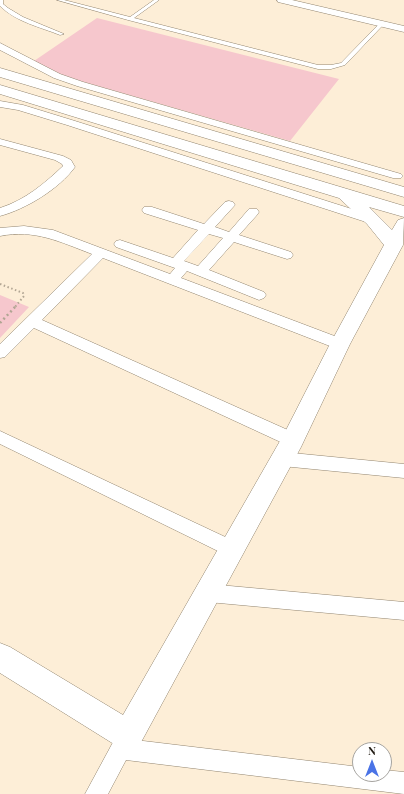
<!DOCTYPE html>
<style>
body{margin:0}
#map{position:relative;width:404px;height:794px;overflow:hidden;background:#fdeed7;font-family:"Playfair Display",serif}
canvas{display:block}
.north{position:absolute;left:352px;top:742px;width:40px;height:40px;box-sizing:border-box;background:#fff;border:1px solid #a5a39f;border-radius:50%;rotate:0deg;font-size:11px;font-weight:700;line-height:16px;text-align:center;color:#1e1810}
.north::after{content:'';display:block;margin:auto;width:14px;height:18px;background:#4a73e6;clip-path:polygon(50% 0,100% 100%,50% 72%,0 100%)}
</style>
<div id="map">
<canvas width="404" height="794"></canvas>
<div class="north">N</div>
</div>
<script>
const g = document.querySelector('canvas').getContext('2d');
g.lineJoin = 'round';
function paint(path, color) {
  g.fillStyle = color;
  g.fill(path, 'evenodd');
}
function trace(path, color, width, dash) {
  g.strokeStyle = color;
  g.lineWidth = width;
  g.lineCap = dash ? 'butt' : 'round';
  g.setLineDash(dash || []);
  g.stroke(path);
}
const green = new Path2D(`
 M97 18 339 79 290 141 66 77 34 61Z
 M0 295 29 307 0 338Z`);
const pathFar1 = new Path2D(`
 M0 284 23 293 24 296 15 307`);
const path = new Path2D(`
 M0 323 16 306`);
const lane = new Path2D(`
 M0 0H3V4L8 8 23 17 64 34 60 35C40 27 16 22 0 6Z
 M57 0H64L130 17 154 0H159L134 18 318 65H331L341 63 380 23 384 24 345 65 331 69H318L128 20Z`);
const street = new Path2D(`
 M277 0H292L404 26V32L278 2Z
 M0 43 60 74 83 82 401 174 403 176 401 178H393L77 86 54 78 0 50Z
 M0 101 23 105 75 121 377 217 379 220 377 223H369L67 125 18 110 0 107Z
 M0 139 63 156 71 160 75 167C59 189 26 209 0 216V208C25 200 44 184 63 166L62 164 55 160 0 145Z
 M229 201 233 202 235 205 215 227 229 232 249 209H257L259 212 257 215 239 235 291 252 293 255 291 258 287 259 234 242 209 270 264 292 266 295 264 298 259 300 187 271 181 278 345 340 347 344 345 348 340 349 335 348 103 258 42 320 299 435 301 440 299 445 293 446 287 445 34 328 5 357 0 358V344L92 254C60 242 35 229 0 236V228L24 226 53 230 170 274 175 268 116 247 114 244 116 241 120 240 173 258 198 230 144 213 142 210 144 207H152L204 224 225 202ZM209 234 223 238 198 266 184 261Z
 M0 431 238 543 241 549 238 555 232 557 226 555 0 444Z
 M282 452 404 464V478L282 466 276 464 274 459 276 454Z
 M208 584 404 602V620L208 602 202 599 199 593 202 587Z
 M125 730 132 733 135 740 360 767V774H384V770L404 772V794L126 760 108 794H85L118 733Z`);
const secondary = new Path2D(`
 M0 68 404 187V197L0 77Z
 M0 85 404 206V217L369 207 392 230 398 220 404 218 403 245 350 344 301 447 139 746 128 750 117 746 0 673V643L10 647 123 715 284 434 330 344 384 245 367 224 339 198 0 94Z`);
paint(green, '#f6c7cd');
trace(lane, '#928570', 1);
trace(street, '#928570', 1);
trace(secondary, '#928570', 1);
trace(pathFar1, '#b1a593', 2, [1.5, 2.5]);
trace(path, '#b1a593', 2.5, [2, 3]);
paint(lane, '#fff');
paint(street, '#fff');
paint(secondary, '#fff');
</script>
